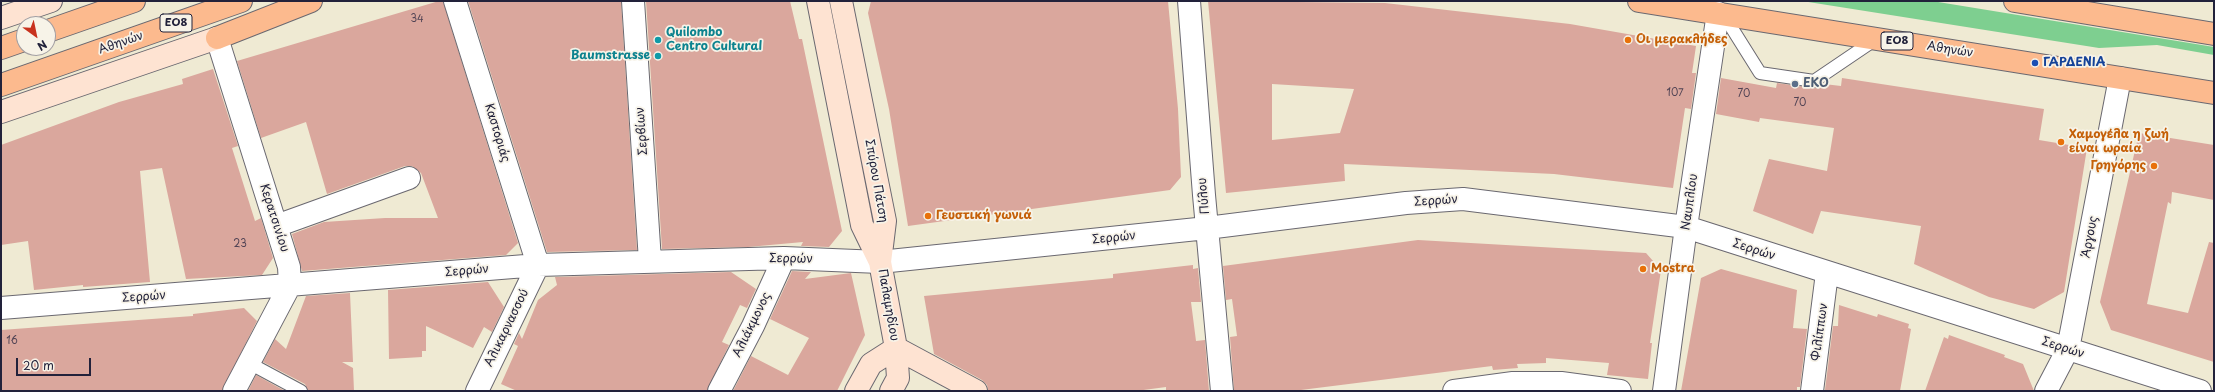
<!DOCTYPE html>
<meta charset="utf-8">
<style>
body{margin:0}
#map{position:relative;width:2215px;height:392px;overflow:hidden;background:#efead3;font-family:"Playpen Sans",sans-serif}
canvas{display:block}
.frame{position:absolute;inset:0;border:2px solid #22223b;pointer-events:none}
.north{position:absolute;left:16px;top:16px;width:40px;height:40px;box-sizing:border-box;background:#f7f3e8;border:1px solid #a29fa3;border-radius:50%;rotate:147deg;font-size:11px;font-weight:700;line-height:16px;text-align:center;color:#22223b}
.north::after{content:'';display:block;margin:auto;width:14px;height:18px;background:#c8321e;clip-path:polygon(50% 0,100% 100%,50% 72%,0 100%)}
.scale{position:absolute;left:16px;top:358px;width:75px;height:18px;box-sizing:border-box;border:2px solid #22223b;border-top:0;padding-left:5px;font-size:12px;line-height:14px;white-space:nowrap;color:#22223b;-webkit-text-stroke:3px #f7f3e8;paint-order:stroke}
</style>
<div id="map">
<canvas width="2215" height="392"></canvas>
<div class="frame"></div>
<div class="north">N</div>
<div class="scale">20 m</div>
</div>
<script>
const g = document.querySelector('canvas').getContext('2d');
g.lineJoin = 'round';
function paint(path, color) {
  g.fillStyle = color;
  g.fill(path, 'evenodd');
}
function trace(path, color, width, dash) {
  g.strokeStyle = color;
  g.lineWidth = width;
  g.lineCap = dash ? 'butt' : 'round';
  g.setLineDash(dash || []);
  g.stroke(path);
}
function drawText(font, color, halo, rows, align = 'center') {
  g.font = font + ' "Playpen Sans",sans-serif';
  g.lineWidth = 3.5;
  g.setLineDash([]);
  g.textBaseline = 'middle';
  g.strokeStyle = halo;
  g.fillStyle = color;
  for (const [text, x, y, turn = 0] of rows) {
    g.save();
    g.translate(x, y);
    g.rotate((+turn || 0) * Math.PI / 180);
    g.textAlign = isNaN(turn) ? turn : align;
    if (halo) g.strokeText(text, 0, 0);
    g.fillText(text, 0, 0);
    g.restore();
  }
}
const green = new Path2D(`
 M1802 1H1932L2214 47V55L2157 45 2099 48Z`);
const building = new Path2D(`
 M439 1H443L518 243 506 255 302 271 292 234 324 222 385 218H438L421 173 412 166H405L327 194 306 122 261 138 237 61Z
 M468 1H621L637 250 547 252Z
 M646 1H790L799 39H802L842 231 829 247 801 246 803 242 748 247 662 249Z
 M871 1H1168L1178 109 1181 177 1170 190 908 226 889 109 868 13Z
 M1208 1 1385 3 1570 24 1696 46 1692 73H1696L1691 109 1685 108 1673 188 1554 174 1344 164 1345 181 1226 193ZM1272 84 1354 89 1340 133 1272 140Z
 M213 69 238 146 232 148 255 221 261 218 273 258 262 275 186 279 162 168 140 171 150 282 83 287V285L34 290 28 241 1 245V145L119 102 183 84 182 79Z
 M1721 78 1776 88 1777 83 1813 88 1824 84 1841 86 1842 78 2044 109 2039 140 2087 148 2064 292 2034 309 1989 297 1914 264 1921 226 1821 211 1813 234 1753 211 1769 159 1827 171 1834 128 1760 118 1759 122 1716 114Z
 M2139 133 2214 145V200L2172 192 2171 204 2168 202 2147 304 2188 313 2209 242 2214 243V362L2111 330 2100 302Z
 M1418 240 1646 253 1661 270 1650 343H1652L1648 379 1607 375 1609 363 1546 358V363L1517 364 1518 368 1493 370 1492 366 1293 391H1234L1230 337 1237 336 1232 299 1226 300 1223 266Z
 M1193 265V269L1198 268 1201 302H1191L1196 341 1205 340 1209 391H1166V387L1136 391H988L987 385 982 380 934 354 924 296 1113 278V274Z
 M1721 269 1797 290 1793 328 1807 329 1800 387H1797V391H1681L1701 278Z
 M792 271 811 272 805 279 851 273 865 335 837 391H733L751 356 788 375 809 338 770 319Z
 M731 272 756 289 747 308 740 305 722 342 729 345 707 391H517L501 384 518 346 514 344 519 333 522 339 538 300 557 285 555 277Z
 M488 282 504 307 492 332 484 327 473 348 426 326V351H422V357L389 359 388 290Z
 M350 293 353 362H342L353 368 354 391H308L305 384 263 362 275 339 286 349 306 296Z
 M1839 305 1877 317 1878 314 1909 324 1908 328 1911 329 1900 391 1825 390 1833 326H1838Z
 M244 308 257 321 222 391H1V330L193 316V314Z
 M1949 335 2005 355 2004 357 2023 364 2034 391H1925L1944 337 1948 339Z
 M256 375 285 391H248Z`);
const lane = new Path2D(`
 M1723 14 1760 73 1814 81 1876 39
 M249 363 301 391`);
const street = new Path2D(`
 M455 1 538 265 477 391
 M633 1 650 261
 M1189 1 1204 195 1222 391
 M217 38 289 267 290 285 234 391
 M276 226 409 178
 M1 308 538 265 784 258 880 262 1207 228 1406 203 1463 199 1686 227 2200 391
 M719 391 753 326 784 258
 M1454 391 1513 383H1561L1620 391
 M1664 391 1686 227 1718 13
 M1812 391 1827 273
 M2046 391 2068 349 2120 78`);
const secondary = new Path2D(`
 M818 1 862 225 880 262
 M841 1 885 221 880 262 896 348 898 378 891 391
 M1 18 51 1
 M1 112 217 38
 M896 348 976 391
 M856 391 871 364 896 348`);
const highway = new Path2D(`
 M1639 1 2214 93
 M2015 1 2214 34
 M48 31 134 1
 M217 38 311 1
 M1 48 24 40
 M1 85 241 1`);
const markers = [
 [658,40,4,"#0f9aa8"],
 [1628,40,4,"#e8710a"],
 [658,56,4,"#0f9aa8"],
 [2035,63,4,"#1a4fb4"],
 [1795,84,4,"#5c6f8a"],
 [2061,142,4,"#e8710a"],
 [2154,166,4,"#e8710a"],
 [928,216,4,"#e8710a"],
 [1643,269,4,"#e8710a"]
];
const numberNames = [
 ["34",417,19],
 ["107",1675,93],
 ["70",1744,94],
 ["70",1800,103],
 ["23",240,244],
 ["16",12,341]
];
const shields = [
 [176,23,32],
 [1897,41,32]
];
const shieldNames = [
 ["ΕΟ8",176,23],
 ["ΕΟ8",1897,41]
];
const cultureNames = [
 ["Quilombo",666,33],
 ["Centro Cultural",666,47],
 ["Baumstrasse",650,56,"right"]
];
const foodNames = [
 ["Οι μερακλήδες",1636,40],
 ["Χαμογέλα η ζωή",2069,135],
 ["είναι ωραία",2069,149],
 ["Γρηγόρης",2146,166,"right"],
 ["Γευστική γωνιά",936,216],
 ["Mostra",1651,269]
];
const streetNames = [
 ["Αθηνών",121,43,-19],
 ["Αθηνών",1950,50,9],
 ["Σερβίων",642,131,-94],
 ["Καστοριάς",497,133,73],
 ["Σπύρου Πάτση",876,181,80],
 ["Πύλου",1204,196,-95],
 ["Σερρών",1436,201,-4],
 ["Ναυπλίου",1690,202,-82],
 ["Κερατσινίου",274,218,72],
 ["Άργους",2090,237,-79],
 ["Σερρών",1114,238,-6],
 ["Σερρών",1754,250,18],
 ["Σερρών",791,259,1],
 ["Σερρών",467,271,-5],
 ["Σερρών",144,297,-4],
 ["Παλαμηδίου",888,305,80],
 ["Αλιάκμονος",752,325,-64],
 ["Αλικαρνασσού",507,328,-64],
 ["Φιλίππων",1820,332,-82],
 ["Σερρών",2063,348,18]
];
const transitNames = [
 ["ΓΑΡΔΕΝΙΑ",2043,63]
];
const serviceNames = [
 ["EKO",1803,84]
];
paint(green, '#7ecf90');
paint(building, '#daa79d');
trace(lane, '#6a6870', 14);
trace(street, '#6a6870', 24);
trace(secondary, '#6a6870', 24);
trace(highway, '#6a6870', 24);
trace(lane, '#fff', 12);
trace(street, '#fff', 22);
trace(secondary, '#fee3d2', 22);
trace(highway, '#fcba8e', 22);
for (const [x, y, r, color] of markers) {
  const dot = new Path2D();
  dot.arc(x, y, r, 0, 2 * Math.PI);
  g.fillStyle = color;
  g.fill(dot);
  trace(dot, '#f7f3e8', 1.5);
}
drawText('10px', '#504354', null, numberNames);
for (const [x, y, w] of shields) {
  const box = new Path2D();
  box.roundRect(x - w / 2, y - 9, w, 18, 3);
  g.fillStyle = '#f7f3e8';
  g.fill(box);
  trace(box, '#22223b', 1);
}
drawText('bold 11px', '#22223b', null, shieldNames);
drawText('bold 12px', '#0d838f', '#f7f3e8', cultureNames, 'left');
drawText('bold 12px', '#c56008', '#f7f3e8', foodNames, 'left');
drawText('12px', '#22223b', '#f7f3e8', streetNames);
drawText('bold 12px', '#164399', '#f7f3e8', transitNames, 'left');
drawText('bold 12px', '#4e5e75', '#f7f3e8', serviceNames, 'left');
</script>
